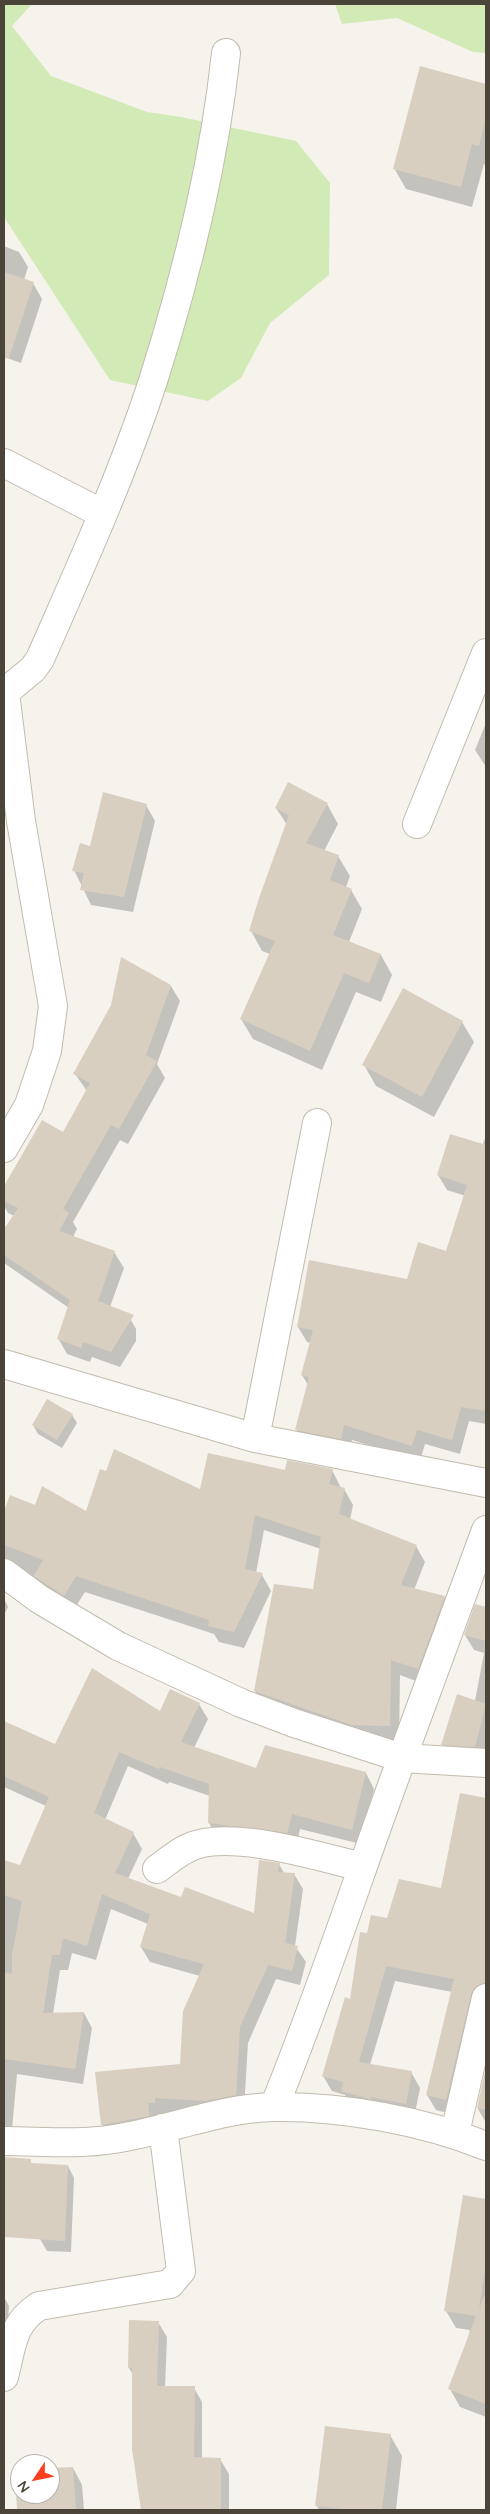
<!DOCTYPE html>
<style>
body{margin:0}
#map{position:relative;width:490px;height:2514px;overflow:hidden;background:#f6f3ec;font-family:Quicksand,sans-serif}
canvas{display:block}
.frame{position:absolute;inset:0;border:5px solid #4b4439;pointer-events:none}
.north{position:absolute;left:10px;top:2454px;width:50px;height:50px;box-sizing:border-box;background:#fff;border:1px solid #b7b4b0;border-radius:50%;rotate:236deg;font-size:14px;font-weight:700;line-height:20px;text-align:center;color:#4b4439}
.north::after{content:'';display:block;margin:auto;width:18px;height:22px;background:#fc3f1d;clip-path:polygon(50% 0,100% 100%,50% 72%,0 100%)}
</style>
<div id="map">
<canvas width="490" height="2514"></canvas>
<div class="frame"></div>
<div class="north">N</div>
</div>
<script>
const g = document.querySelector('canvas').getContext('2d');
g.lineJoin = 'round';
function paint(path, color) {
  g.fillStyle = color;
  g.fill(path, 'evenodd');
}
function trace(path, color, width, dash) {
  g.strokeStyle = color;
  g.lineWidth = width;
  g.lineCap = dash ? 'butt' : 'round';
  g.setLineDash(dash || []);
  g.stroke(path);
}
const green = new Path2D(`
 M4 4H32L12 26 51 76 147 112 181 117 296 141 330 183 329 275 270 323 241 378 208 401 110 380 4 217Z
 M335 4H486V53L473 52 397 18 342 24Z`);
const shadow = new Path2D(`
 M421 67 486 85V165L484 164 472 207 406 189 394 168Z
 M4 246 19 252 28 267 24 280 33 283 42 299 21 363 4 357Z
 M486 723V767L475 750Z
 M327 804 338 824 324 851 338 856 350 876 346 887 351 890 362 909 349 942 381 955 392 975 381 1002 356 992 322 1070 253 1039 241 1019 270 954 262 951 251 931 287 825 276 808Z
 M146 805 155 821 133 912 91 905 74 870 91 847Z
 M171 986 180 1001 157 1064 165 1078 128 1144 120 1140 73 1222 77 1229 73 1237 114 1252 124 1268 110 1307 127 1313 136 1329V1341L120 1367 92 1357 90 1362 67 1354 58 1338 69 1308 4 1263V1231L14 1216 8 1213 4 1206V1189L43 1121 63 1134 87 1091 75 1074Z
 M462 1022 474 1042 434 1117 376 1086 364 1065Z
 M486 1136V1207L476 1203 475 1199 447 1190 438 1175 482 1146Z
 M455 1228 486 1245V1424L469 1421 460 1454 425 1444 420 1461 352 1440 349 1453 305 1445 297 1430 308 1385 302 1375 311 1343 307 1342 298 1327 408 1280 447 1252Z
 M72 1415 77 1423 62 1448 38 1434 33 1425Z
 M332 1470 341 1488 344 1489 353 1505 350 1520 416 1546 425 1562 414 1590 444 1597 454 1614 427 1685 400 1675 399 1742 362 1741 265 1707 255 1691 314 1590 321 1549 264 1530 256 1573 262 1575 271 1591 244 1648 219 1642 214 1634 85 1592 73 1611 4 1577V1514L11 1496 36 1506 86 1513 286 1472Z
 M4 1598 8 1607 4 1615Z
 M476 1605 486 1608V1751L451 1759 443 1745 475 1701 484 1653 474 1650 465 1635Z
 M199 1704 208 1719 194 1748 257 1770 366 1773 374 1789 361 1844 300 1829 296 1848 218 1838 209 1823 210 1796 169 1782 168 1784 128 1766 105 1820 133 1833 142 1849 128 1879 182 1898 256 1915 279 1864 284 1873 294 1874 303 1889 295 1946 306 1962 300 1985 276 1979 248 2043 244 2110 214 2116 163 2113V2118L111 2140 102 2124 181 2065 200 1976 150 1962 141 1947 148 1924 111 1909 96 1960 72 1953 68 1970H60L53 2014 84 2013 92 2028 83 2084 17 2074 11 2141 4 2145V1861L21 1866 46 1806 4 1787V1731L7 1724 55 1746 160 1713Z
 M460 1795 486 1800V2000L455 2115 436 2110 427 2095 452 1992 395 1981 370 2065 411 2072 420 2088 414 2118 351 2106 345 2095 332 2091 323 2076 351 2000 368 1935 387 1919 442 1890Z
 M486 2072V2123L478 2109Z
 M68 2166 74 2178 71 2252 47 2251 40 2239V2233L4 2231V2191L14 2192Z
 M464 2197 486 2200V2417L460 2407 450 2389 466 2346 470 2330 456 2328 446 2311Z
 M4 2297 9 2306 4 2379Z
 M158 2322 167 2337 165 2388H194L202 2402V2458L220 2459 229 2474V2510H136L142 2509 133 2375 129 2368Z
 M390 2435 402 2456 396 2510H319L317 2506Z
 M73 2468 82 2485 84 2510H19L16 2471H20V2494H50V2469Z`);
const building = new Path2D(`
 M420 66 486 84V118L479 146 472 144 461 187 393 169Z
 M4 272 34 282 9 358H4Z
 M288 782 328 803 306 843 339 855 330 880 352 889 333 935 381 954 369 983 344 973 310 1051 240 1019 275 941 249 931 259 898 289 815 275 808Z
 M103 792 147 804 124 897 80 890 84 873 72 871 80 843 90 846Z
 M121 957 171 985 146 1055 157 1061 119 1129 111 1125 63 1209 69 1213 59 1231 115 1251 98 1301 134 1315 111 1352 83 1342 81 1348 57 1339 70 1300 4 1255V1229L18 1208 4 1201V1186L42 1120 63 1132 90 1083 73 1074 111 1005Z
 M403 988 463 1021 422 1097 362 1065Z
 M450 1134 486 1145V1411L461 1407 452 1440 417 1430 412 1446 344 1425 341 1439 295 1430 309 1377 301 1375 313 1330 297 1327 309 1260 407 1279 418 1242 446 1251 467 1185 437 1175Z
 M47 1399 73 1414 57 1440 32 1425Z
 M114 1449 200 1489 208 1453 285 1470 287 1460 333 1469 329 1484 345 1488 339 1514 417 1545 401 1585 445 1596 418 1669 391 1660 390 1726 352 1725 254 1691 274 1584 313 1589 321 1537 255 1515 245 1569 263 1573 234 1632 208 1626 209 1620 76 1576 64 1596 34 1576 43 1560 4 1545V1511L10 1495 35 1505 42 1486 86 1511 100 1469 106 1471Z
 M475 1604 486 1607V1641L464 1635Z
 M92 1668 160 1711 170 1689 200 1703 181 1742 256 1768 265 1745 366 1772 352 1830 292 1814 287 1833 208 1823 209 1784 160 1767 159 1769 119 1752 94 1813 134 1832 115 1873 181 1897 185 1887 254 1913 259 1860 280 1863 278 1872 295 1873 285 1943 298 1946 292 1971 268 1965 240 2027 236 2095 205 2101 155 2098V2103H148L149 2116 101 2125 95 2072 180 2064 183 2011 204 1964 140 1947 150 1914 102 1894 87 1946 63 1938 60 1955H52L43 2013 84 2012 75 2069 4 2059V1972L12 1974V1955L22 1901 4 1895V1860L20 1865 49 1797 4 1776V1721L55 1744Z
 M457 1694 486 1704 475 1747 441 1745Z
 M460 1793 486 1798V1983L475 1987 471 1994 446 2100 426 2095 454 1979 386 1966 359 2062 412 2071 406 2104 372 2097 370 2099 341 2091 343 2082 322 2076 345 1997 350 1999 360 1932 367 1933 371 1915 387 1918 399 1879 441 1888Z
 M486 2067V2110L477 2108Z
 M4 2157 31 2159V2163L68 2165 65 2241 4 2237Z
 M463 2195 486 2199V2263L479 2309 484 2296 486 2297V2404L448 2389 476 2316 444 2311Z
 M129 2320 159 2321 157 2386H195L194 2457 221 2458V2510H141L132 2449V2368H128Z
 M325 2426 391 2434 382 2510H352L315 2506Z
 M73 2467 76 2510H17L15 2470H20V2494H50V2468Z`);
const street = new Path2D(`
 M4 463 103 514
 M4 693 33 669 40 659C80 568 122 476 153 381 187 274 214 165 226 53
 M417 824 486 653
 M4 1148 29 1105 47 1051 53 1006 21 821 5 693
 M4 1364 255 1438 486 1483
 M255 1438 317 1123
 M486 1530 402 1758 486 1763
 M4 1573 39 1599 118 1646 241 1703 294 1723 402 1758C359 1874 321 1992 274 2107
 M157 1869C167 1862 177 1853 188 1848 228 1828 320 1857 362 1867
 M455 2133 486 1998
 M4 2141C40 2141 78 2145 114 2139 168 2131 219 2108 274 2107 342 2106 424 2121 486 2146
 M4 2377C12 2347 11 2324 39 2306L170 2284 181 2271 163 2128`);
paint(green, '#d2eab5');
paint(shadow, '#0003');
paint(building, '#d8cfc1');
trace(street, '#c2bbae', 30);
trace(street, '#fff', 28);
</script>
